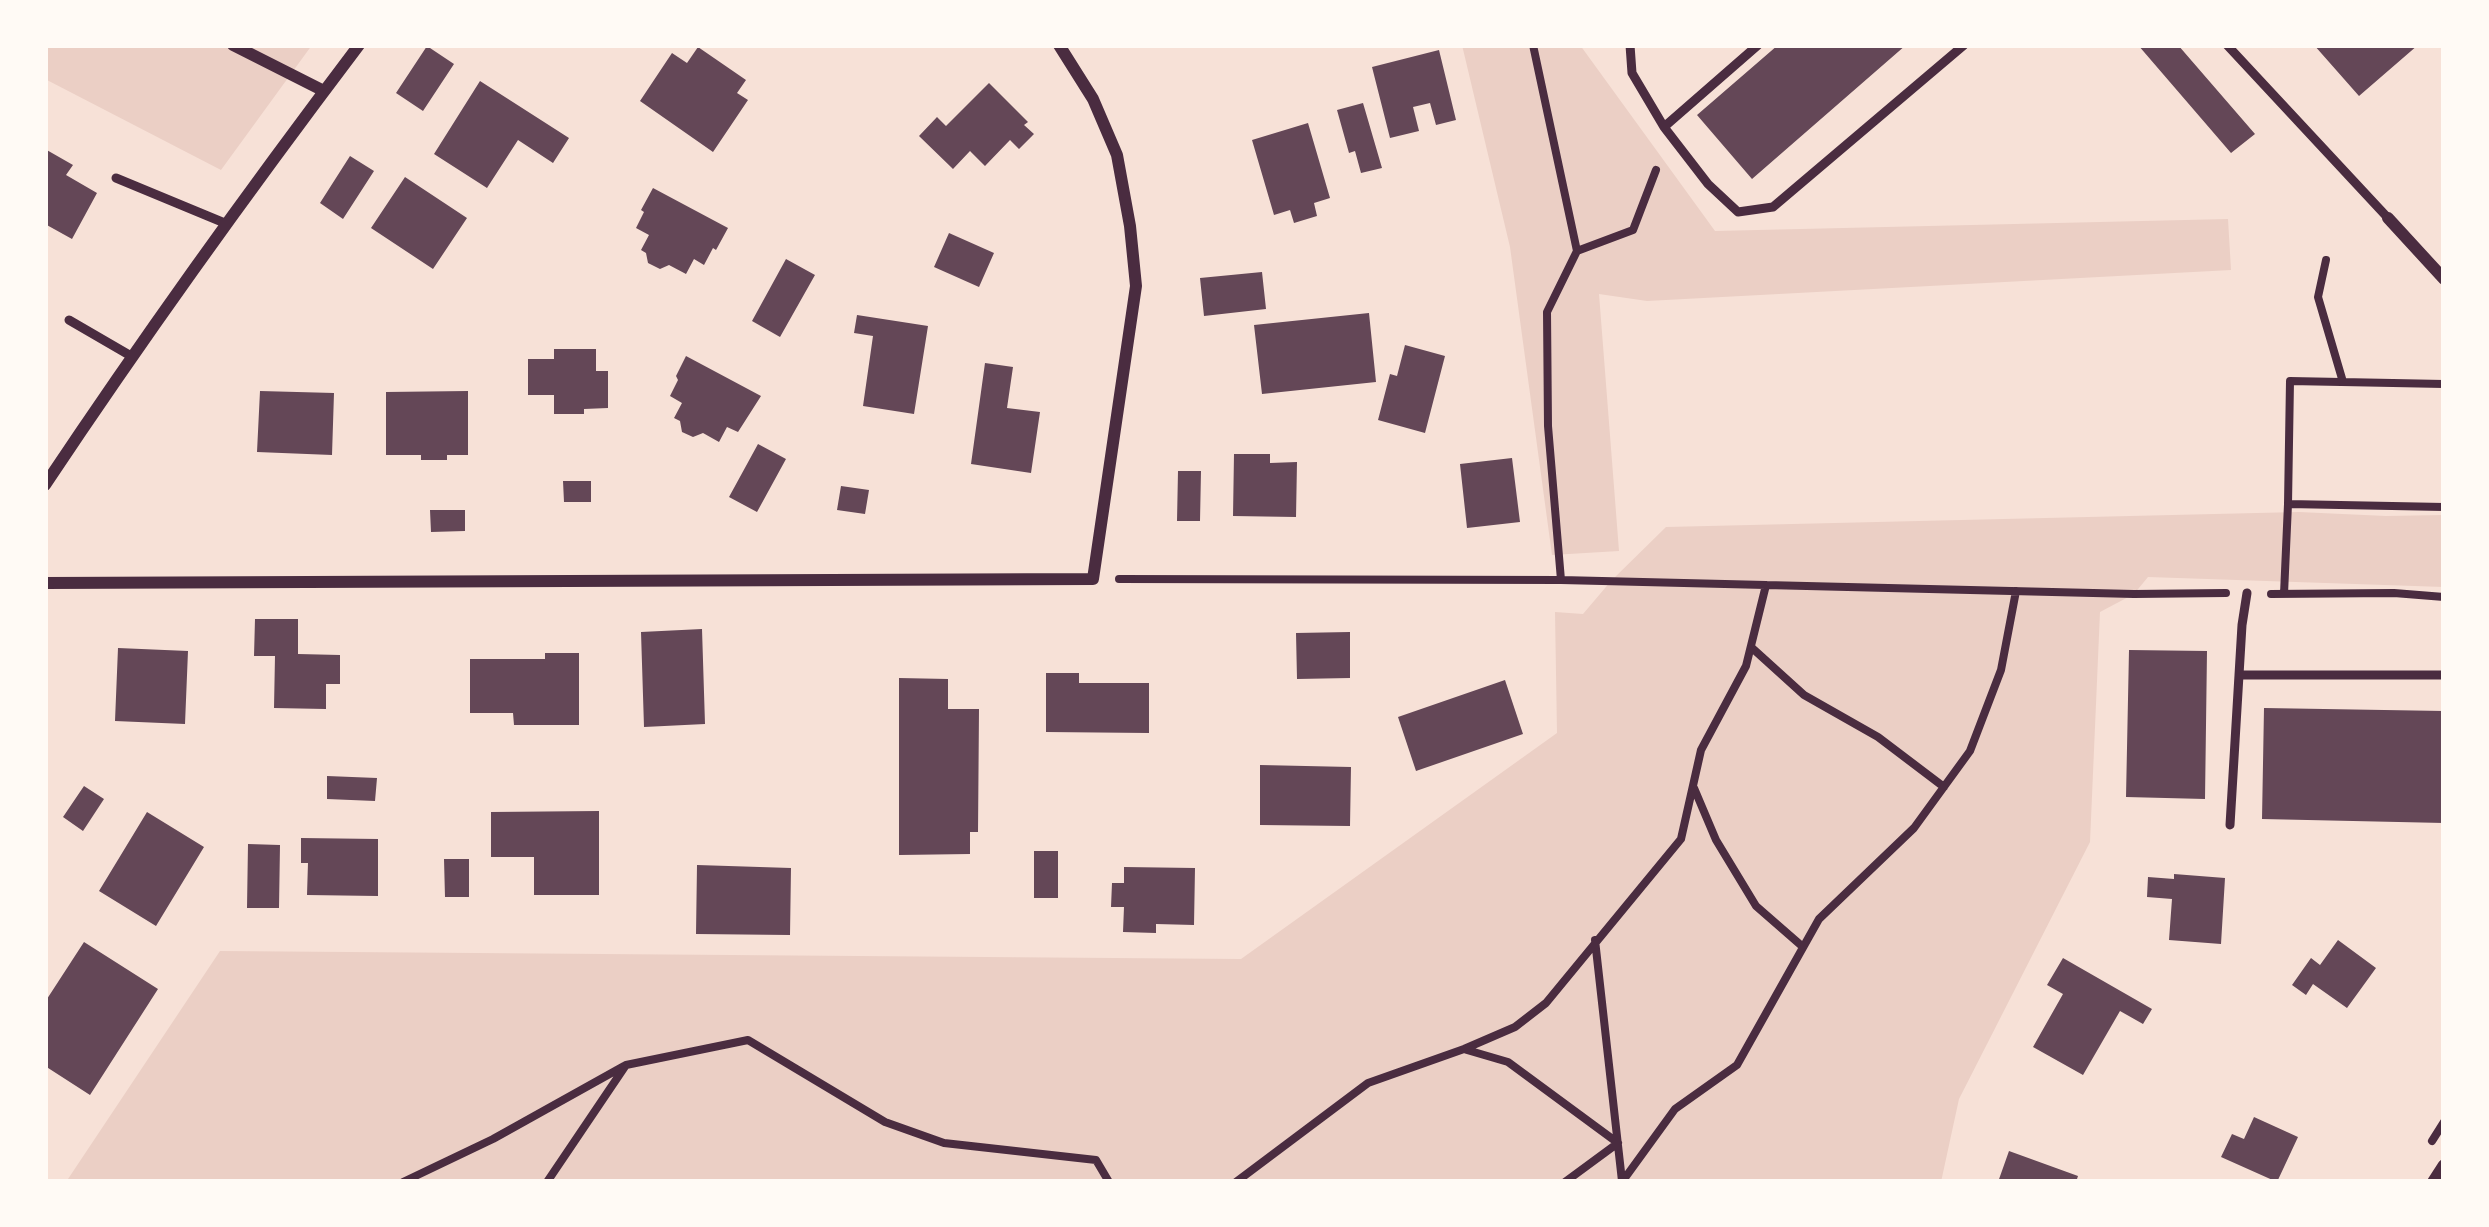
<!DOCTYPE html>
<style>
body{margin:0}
#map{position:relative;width:2489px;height:1227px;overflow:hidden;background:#f7e1d7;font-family:"Roboto Condensed",sans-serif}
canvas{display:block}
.frame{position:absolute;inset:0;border:48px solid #fffaf5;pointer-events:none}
</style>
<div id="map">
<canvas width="2489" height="1227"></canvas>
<div class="frame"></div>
</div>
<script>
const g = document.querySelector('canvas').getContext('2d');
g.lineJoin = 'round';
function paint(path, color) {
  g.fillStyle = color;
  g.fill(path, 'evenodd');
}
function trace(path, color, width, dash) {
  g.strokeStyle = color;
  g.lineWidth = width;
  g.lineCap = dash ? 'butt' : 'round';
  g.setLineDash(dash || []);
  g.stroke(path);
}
const green = new Path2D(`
 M45 45H312L221 170 45 79Z
 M1462 45H1580L1715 231 2228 219 2231 270 1647 301 1599 294 1619 551 1552 555 1510 247Z
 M2299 512 2386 516 2444 515V587L2148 577 2134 594 2100 612 2090 842 1959 1099 1941 1182H66L220 951 1241 959 1557 733 1555 612 1583 614 1611 581 1666 527Z`);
const building = new Path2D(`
 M1778 45H1906L1752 179 1697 115Z
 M2138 45H2178L2255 134 2231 153Z
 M2314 45H2418L2359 96Z
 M427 46 454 64 423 111 396 93Z
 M698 47 746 80 737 93 748 100 713 152 640 101 672 53 687 63Z
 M1439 50 1456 120 1436 125 1430 103 1413 107 1419 131 1390 138 1372 67Z
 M480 81 569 138 553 163 518 140 487 188 434 154Z
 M989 83 1028 122 1024 125 1034 134 1019 149 1010 140 985 166 970 151 953 169 919 136 937 117 946 126Z
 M1363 103 1382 168 1361 173 1355 151 1349 153 1337 110Z
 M1308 123 1330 198 1314 203 1317 216 1294 223 1290 210 1274 215 1252 140Z
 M45 149 73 165 66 175 97 193 72 239 45 224Z
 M350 156 374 171 343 219 320 203Z
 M405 177 467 218 433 269 371 228Z
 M653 188 728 228 716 250 713 248 704 265 694 259 686 274 669 265 660 269 648 263 646 253 641 250 649 235 636 228 644 212 641 210Z
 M949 233 994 253 979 287 934 267Z
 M786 259 815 275 780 337 752 321Z
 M1262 272 1266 309 1204 316 1200 278Z
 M1369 313 1376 382 1262 394 1254 325Z
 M857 315 928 326 914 414 863 406 873 336 854 333Z
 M1405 345 1445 356 1425 433 1378 420 1390 374 1397 376Z
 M554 349H596V371H608V408L584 409V414H554V395H528V359H554Z
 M686 356 761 396 738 432 727 427 719 442 703 433 693 437 682 432 680 421 674 418 682 403 670 396 678 380 676 376Z
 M985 363 1013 367 1007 408 1040 412 1031 473 971 464Z
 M260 391 334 393 332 455 257 452Z
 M468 391V455H447V460H421V455H386V392Z
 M758 444 786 459 757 512 729 497Z
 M1234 454H1270V463L1297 462 1296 517 1233 516Z
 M1512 458 1520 522 1467 528 1460 464Z
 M1178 471H1201L1200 521H1177Z
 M563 481H591V502H564Z
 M841 486 869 490 865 514 837 510Z
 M430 510H465V531L431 532Z
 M255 619H298V654L340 655V684H326V709L274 708 275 656H254Z
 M702 629 705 724 644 727 641 632Z
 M1350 632V678L1297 679 1296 633Z
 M118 648 188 651 185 724 115 721Z
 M2129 650 2207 651 2205 799 2126 797Z
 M545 653H579V725H514L513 713H470V659H545Z
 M1046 673H1079V683H1149V733L1046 732Z
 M899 678 948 679V709H979L978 832H970V854L899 855Z
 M1505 680 1523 734 1416 771 1398 717Z
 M2264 708 2444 711V823L2262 819Z
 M1260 765 1351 767 1350 826 1260 825Z
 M327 776 377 778 375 801 327 799Z
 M84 786 104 799 83 831 63 817Z
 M599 811V895H534V857H491V812Z
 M147 812 204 847 156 926 99 891Z
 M301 838 378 839V896L307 895 308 863H301Z
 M248 844 280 845 279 908H247Z
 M1034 851H1058V898H1034Z
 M444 859H469V897H445Z
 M697 865 791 868 790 935 696 934Z
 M1124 867 1195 868 1194 925 1156 924V933L1123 932 1124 907H1111L1112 883H1124Z
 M2174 874 2225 878 2221 944 2169 940 2172 899 2147 897 2148 877 2174 879Z
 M2338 940 2376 968 2347 1008 2313 984 2306 995 2292 985 2311 958 2320 965Z
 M84 942 158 989 90 1095 45 1066V1002Z
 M2063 958 2152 1009 2143 1024 2120 1011 2083 1075 2033 1047 2063 994 2047 985Z
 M2254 1117 2298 1137 2277 1182 2221 1157 2232 1134 2244 1139Z
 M2009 1151 2078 1176 2076 1182H1998Z`);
const path = new Path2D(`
 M1533 45 1577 251
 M2326 260 2318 297 2343 382
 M2444 384 2290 381 2288 504 2444 507
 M1119 579 1561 580 2134 594 2226 593
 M1561 580 1548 426 1547 312 1577 251 1633 230 1656 170
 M2271 594 2394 593 2444 597
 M2284 594 2288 504
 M1751 647 1804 695 1878 737 1944 787
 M1694 788 1716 840 1756 906 1803 947
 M1595 940 1622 1181
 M1467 1050 1508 1062 1618 1143 1565 1182
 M2432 1141 2444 1122
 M403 1182 493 1139 624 1066
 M547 1182 626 1065 748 1040 885 1122 944 1143 1096 1160 1109 1182
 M1236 1182 1368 1083 1464 1049 1515 1027 1546 1003 1681 839 1701 750 1746 666 1766 585
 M1622 1182 1675 1109 1737 1065 1819 919 1914 828 1970 751 2001 670 2016 591`);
const service = new Path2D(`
 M1630 45 1632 73 1664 127 1708 184 1738 212 1773 207 1964 45
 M2227 45 2388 218
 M1664 127 1758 45
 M116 178 227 224
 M69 320 131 356
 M2239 675H2444
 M2230 825 2242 625 2247 593`);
const minor = new Path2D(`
 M233 45 324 91
 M2388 218 2444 279
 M45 485C145 335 250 189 359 45
 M45 583 1093 579 1136 286 1130 226 1117 155 1093 99 1059 45
 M2433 1182 2444 1165`);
paint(green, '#ebcfc5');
paint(building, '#644757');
trace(path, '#4a2c40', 8);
trace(service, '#4a2c40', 9);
trace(minor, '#4a2c40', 12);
</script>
